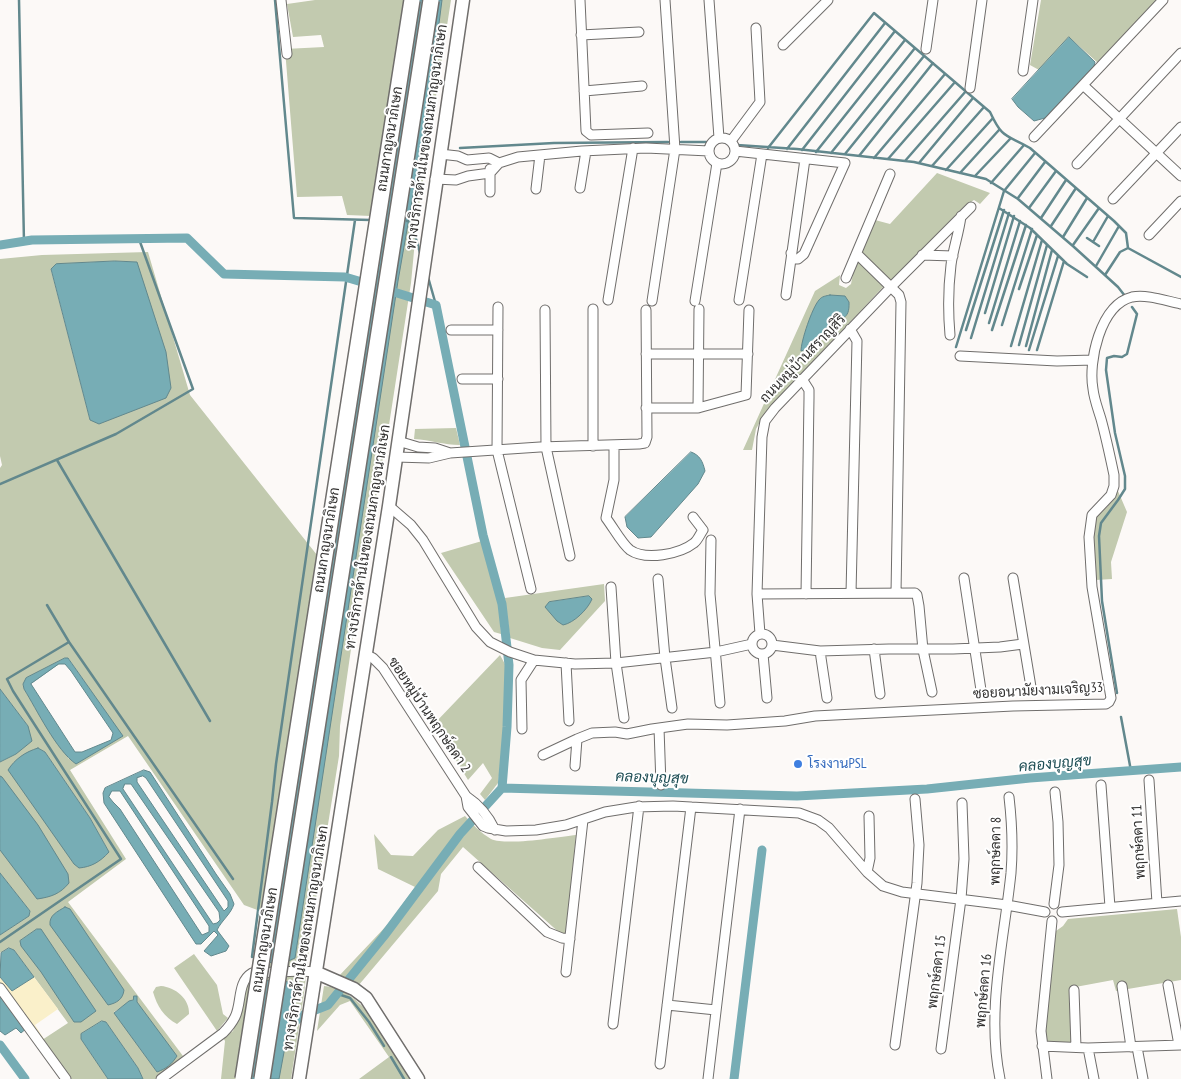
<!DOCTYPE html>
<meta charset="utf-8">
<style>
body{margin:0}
canvas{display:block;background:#fcf9f7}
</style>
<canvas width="1181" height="1079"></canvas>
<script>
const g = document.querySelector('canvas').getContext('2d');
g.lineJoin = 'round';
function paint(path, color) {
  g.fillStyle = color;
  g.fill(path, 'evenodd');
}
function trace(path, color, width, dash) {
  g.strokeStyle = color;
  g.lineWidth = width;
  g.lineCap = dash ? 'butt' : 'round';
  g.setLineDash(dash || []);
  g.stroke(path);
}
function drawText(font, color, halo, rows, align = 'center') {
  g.font = font + ' "PT Sans Narrow",Sarabun,sans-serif';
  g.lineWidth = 4;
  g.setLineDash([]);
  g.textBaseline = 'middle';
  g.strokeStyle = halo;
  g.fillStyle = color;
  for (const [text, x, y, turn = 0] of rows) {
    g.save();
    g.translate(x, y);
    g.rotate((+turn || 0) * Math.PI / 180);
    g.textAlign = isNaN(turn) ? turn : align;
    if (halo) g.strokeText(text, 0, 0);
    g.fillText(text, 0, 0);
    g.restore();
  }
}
const green = new Path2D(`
 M315 0H451L417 219 411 283 389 425 358 600 340 726 339 756 312 924 304 994 291 1079H221L225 1041 223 1038 233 1031 238 1016 243 990 250 979 260 911 244 905 128 736 70 770 126 859 68 902 183 1056 155 1079H143L138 1068 106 1022 102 1021 82 1034 81 1039 108 1079H68L42 1040 68 1023 14 950 9 948 1 953 0 952V935L29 916 30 911 0 873V762L16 754 28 726 0 689V468L2 465 0 456V259L42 255 148 252 190 395 317 555 371 216 347 215 342 196 297 197 285 49 324 47 321 35 293 37 287 4ZM115 261 137 262 90 420 51 270 55 265ZM69 659 122 736 69 759 24 689 23 684ZM38 748 45 752 90 818 109 852ZM137 997V1002L157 1072 114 1012Z
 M1041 0H1159L1098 63 1069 37 1039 70 1030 65Z
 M937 173 990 193 980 204 974 200 971 202 897 276 884 286 765 413 756 429 752 450H743L815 291 840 275 839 285 846 288 851 284 854 269 875 220 890 224Z
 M456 428 460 445C444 445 430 440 414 439L415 429Z
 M1118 491 1127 512 1111 562 1112 579 1096 580 1093 536 1096 517 1107 507Z
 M482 541 499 603 501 634 494 632 441 553Z
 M604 584 605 601 560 650 542 648 510 638 505 598Z
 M500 655 506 666 504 737 498 783 485 800 480 794 492 778 483 763 468 780 434 724Z
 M465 816C473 825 481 833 491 839 507 846 557 837 576 835L566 933 562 935 463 847 441 874 438 891 358 986 338 977 389 923 415 887 378 869 374 834 391 855 413 856 438 830Z
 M1177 909 1181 937V980L1116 991 1113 980 1070 988 1071 1045 1049 1043 1045 1037 1056 931 1063 926 1068 919Z
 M194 954 217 985 223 1014 228 1018 217 1031 174 968Z
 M161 986C175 987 190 999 189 1014L177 1024C164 1017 157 1006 153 992L156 987Z
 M324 986C366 990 392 1047 413 1079H359L389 1057 350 1001 340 1005 317 1031Z`);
const sand = new Path2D(`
 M0 977 12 991 34 977 58 1009 35 1025 44 1039 42 1041 0 992Z`);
const water = new Path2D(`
 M408 0H442L428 109 398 281 295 958 284 963 259 962Z
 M1069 37 1095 62 1094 66 1045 118 1034 121 1018 107 1012 99Z
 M115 261 137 262 166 352 171 388 166 398 99 424 90 420 51 269 56 264Z
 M830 295 845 296 849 302C850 321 840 317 831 326L834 330 819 336 805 350 801 351C801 341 812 308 819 300 822 296 826 296 830 295Z
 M691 452C700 455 703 462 705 471L698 484 651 537 638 538 627 527 625 517Z
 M589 596 592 599C588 609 574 623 563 625L557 621 545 607 549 602Z
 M65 658H68L123 736 76 764C56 750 37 710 24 689L23 684 26 678ZM59 664H65L71 671 113 733 111 740 82 752H75L31 684Z
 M0 689 28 726 32 741 16 754 0 762Z
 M38 748 45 752 90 818 109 852C100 862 91 867 79 868L74 864 8 770C15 759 25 752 38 748Z
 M144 770 150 772 216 874 230 894 234 904C231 914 222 920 217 930L229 946 226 951 211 956 204 951 218 935 214 931 201 944H196L104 803 103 793 105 788ZM143 776 146 778 228 901V907L224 911 137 782V778ZM125 784H131L219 912 220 920 217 923 213 924 123 789ZM112 791H120L209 926V932L202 935 120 809 113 802 109 797Z
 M0 776 2 777 38 825 68 874 69 883C60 894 51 897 37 899L0 850Z
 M0 873 30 911 29 916 0 935Z
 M65 907 70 909 124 990C123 999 117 1003 108 1005L50 925C49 915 57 912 65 907Z
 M37 929H41L96 1011 81 1022H74L41 972 21 946 20 941Z
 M9 948 14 950 34 977 12 991 0 977 1 953Z
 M273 980 289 982 296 988 279 1079H238L253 983Z
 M0 992 27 1028 21 1033 16 1028 5 1035 0 1031Z
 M134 996H137V1002L177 1056C172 1064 166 1069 157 1072L114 1013 129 1001 133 1000Z
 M102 1021 106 1022 138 1068 143 1079H108L81 1039V1034Z`);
const stream = new Path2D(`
 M19 0 24 242
 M275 0 294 218 371 220
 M681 142H706
 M737 145 797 149 914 162 986 179 1018 199 1074 247 1118 287 1125 296
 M460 148 554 143 668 142
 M768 148 874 13 990 112C1003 140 1006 134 1030 148L1114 221 1126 233 1128 248 1181 277
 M787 149 885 23
 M802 150 895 31
 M816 152 905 40
 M831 153 915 48
 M845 154 924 56
 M859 156 933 63
 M874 158 945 74
 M888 159 955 82
 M905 161 966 91
 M919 163 973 98
 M932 166 984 107
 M946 170 993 118
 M960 173 999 130
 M975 176 1010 139
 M991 183 1024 145
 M1018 198 1045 162
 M999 208 1030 228 1067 264 1087 277
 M1029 208 1056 171
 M1041 218 1066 180
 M407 221H411L420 253
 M1051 226 1076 188
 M1063 237 1087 198
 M1087 238 1099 246
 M1093 242 1108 216
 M1073 245 1099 208
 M1096 266 1119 226
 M1105 275 1120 252 1128 248
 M428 277 436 305
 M1019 289 1037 235
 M985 313 1014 216
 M989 323 1020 221
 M1002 325 1032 229
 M966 330 1004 210
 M992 330 1026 225
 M971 338 1009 213
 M1019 345 1047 245
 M1011 346 1042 240
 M1026 346 1052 250
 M956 347 1004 191 1035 153
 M1029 350 1058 256
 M1037 350 1064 261
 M57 460 210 721
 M0 484 116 434 193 389 139 239
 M47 605 69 642 233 879
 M1117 693 1102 601 1099 536 1101 523 1118 500 1125 489V476L1115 433 1106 370 1107 358 1114 356 1122 357 1127 354 1137 314 1132 307
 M1121 717 1131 771
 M0 942 121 859 13 691 7 679 69 642
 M252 957 272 802 276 764 355 220
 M338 994 350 998 369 1022 384 1046
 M391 1057 404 1079`);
const canal = new Path2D(`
 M0 245 32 240 187 238 224 274 345 277 372 285
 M384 289 436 305 483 535 502 604 509 665 507 727 502 788
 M0 1045 25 1079
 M283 1045 291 1024 305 1014 328 1005 384 936 460 834 502 788 797 796 927 789 1030 778 1181 767
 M734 1079 762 850`);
const street = new Path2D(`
 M281 0 287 54
 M580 0 586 131 591 135 648 133
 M709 0 719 138
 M581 35 639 32
 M783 45 828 0
 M926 49 933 0
 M1023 71 1033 0
 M1083 85 1181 176
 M970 88 982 0
 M584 91 642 86
 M1034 137 1163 0
 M709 151a13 13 0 1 1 26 0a13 13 0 1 1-26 0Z
 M731 141 760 102 756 28
 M735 151 845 163 804 254 798 259H793L791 253
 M440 154 458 156 467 160 489 158 499 163
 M1077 164 1181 53
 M490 169V192
 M435 179 456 180 468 176 490 173 499 163 518 157 582 151 646 148 709 151
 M580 188 586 151
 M536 189 540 155
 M1113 199 1181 127
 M1149 235 1181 201
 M857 254 899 295 901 302 896 593
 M922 255 953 256
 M846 278 890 174
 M786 295 805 159
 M608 300 633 148
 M739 300 762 154
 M652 301 675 149 665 0
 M695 301 717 163
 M498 307 497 450 531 589
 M593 309V446
 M545 310 546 447 570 556
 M850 329 857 341 851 593
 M451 330H498
 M950 335C948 312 948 289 951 265 953 249 959 233 961 216
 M646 354H748
 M960 356 1057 361 1093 360
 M462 379H498
 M802 379 809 390V398L806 594
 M646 408H698L699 309
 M698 408 746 395 749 310
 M398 441 418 447 435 448 450 453
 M614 445V480L606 518C613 527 622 544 630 550 646 561 680 554 694 543 698 540 700 534 703 530L693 517
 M396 457 429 458 450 453 540 447 639 444 645 443 647 437 646 310
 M389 506 411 525 423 540 476 627 490 642 510 652 534 660 575 664 616 663 716 652 752 644
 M711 540 710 594 720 703
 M964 578 981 690
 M1013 578 1031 687
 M658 579 665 658 672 708
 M611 587 616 663 624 718
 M757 594 915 593 917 595 919 606 923 650 932 692
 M760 634 757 594 762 437 765 421 775 408 891 287 971 207
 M752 644a10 10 0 1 1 20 0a10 10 0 1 1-20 0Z
 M772 645 820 651 889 649H953L1000 647 1023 644
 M874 649 880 694
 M820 651 827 698
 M365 654 373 658 383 668 466 796 468 807 483 826 488 828 506 831 536 830 566 825 605 812 636 807 673 806 799 813 818 820 829 828 867 872 883 886 902 892 1007 905 1045 912
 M763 654 767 698
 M566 663 569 721
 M659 728 661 785
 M522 729 521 680 534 660
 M543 755 577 739
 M575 766 577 739 592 733 615 732 627 734 652 729 688 724 727 725 785 721 815 716 1013 706 1106 704 1109 702 1111 698 1092 587 1089 537 1092 515 1111 495 1114 486V475C1110 456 1106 437 1101 419 1098 409 1094 399 1093 389 1088 362 1100 305 1132 297 1147 294 1166 301 1181 304
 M1149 780 1157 903
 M1101 785 1110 907
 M466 796C478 804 489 817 495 830
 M478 867 547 932 562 938 570 939
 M867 872 870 858 869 816
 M1054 904 1059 865 1058 822 1055 792
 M1062 912 1181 901
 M566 972 583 820
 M1168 985 1179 1045
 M1122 986 1131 1047
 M0 988 66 1079
 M1074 990 1076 1047
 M667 1005 716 1010
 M613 1024 639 806
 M895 1045 917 883 919 845 915 799
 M1042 1046 1088 1048 1181 1045
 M1137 1047 1143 1079
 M1088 1048 1094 1079
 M941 1049 961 899 964 859 962 803
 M660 1064 691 807
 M161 1079 223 1033C228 1028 232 1023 235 1017 242 1003 237 982 252 973L302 971 315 972
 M708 1079 740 809
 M1000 1079C986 1011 1004 941 1011 873 1013 848 1012 823 1009 797
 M1047 1079 1041 1031 1052 921`);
const secondary = new Path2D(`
 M315 972 354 989 366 998 418 1079
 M299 1079 389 506 463 0`);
const highwayBridge = new Path2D(`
 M243 1079 412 0
 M262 1079 431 0`);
const markers = [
 [798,764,5,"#3f7fe0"]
];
const streetNames = [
 ["ทางบริการด้านในของถนนกาญจนาภิเษก",427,137,-82],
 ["ถนนกาญจนาภิเษก",390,139,-81],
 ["ถนนหมู่บ้านสราญสิริ",803,359,-46],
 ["ทางบริการด้านในของถนนกาญจนาภิเษก",368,537,-81],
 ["ถนนกาญจนาภิเษก",327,540,-81],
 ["ซอยอนามัยงามเจริญ33",1038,691,-3],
 ["ซอยหมู่บ้านพฤกษ์ลดา 2",429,715,56],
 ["พฤกษ์ลดา 11",1139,842,-93],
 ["พฤกษ์ลดา 8",996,851,-89],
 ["ทางบริการด้านในของถนนกาญจนาภิเษก",306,938,-81],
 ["ถนนกาญจนาภิเษก",265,940,-81],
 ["พฤกษ์ลดา 15",937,972,-83],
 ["พฤกษ์ลดา 16",984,991,-85]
];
const shopNames = [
 ["โรงงานPSL",808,764]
];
const waterNames = [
 ["คลองบุญสุข",1055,764,-5],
 ["คลองบุญสุข",652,778,2]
];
paint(green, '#c2caaf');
paint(sand, '#faf0ca');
paint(water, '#77adb5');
trace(water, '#62888d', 1);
trace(stream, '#62888d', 2.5);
trace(canal, '#77adb5', 9);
trace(street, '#706e6c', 11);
trace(secondary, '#706e6c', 15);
trace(street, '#fff', 9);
trace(secondary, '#fff', 12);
trace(highwayBridge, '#706e6c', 18, []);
trace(highwayBridge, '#fff', 15);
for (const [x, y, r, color] of markers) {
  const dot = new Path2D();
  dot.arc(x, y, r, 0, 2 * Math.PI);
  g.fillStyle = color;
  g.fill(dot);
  trace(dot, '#fff', 2);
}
drawText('14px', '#323130', '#fff', streetNames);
drawText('14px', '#366cbe', '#fff', shopNames, 'left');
drawText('italic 15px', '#1d4d54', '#fff', waterNames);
</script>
